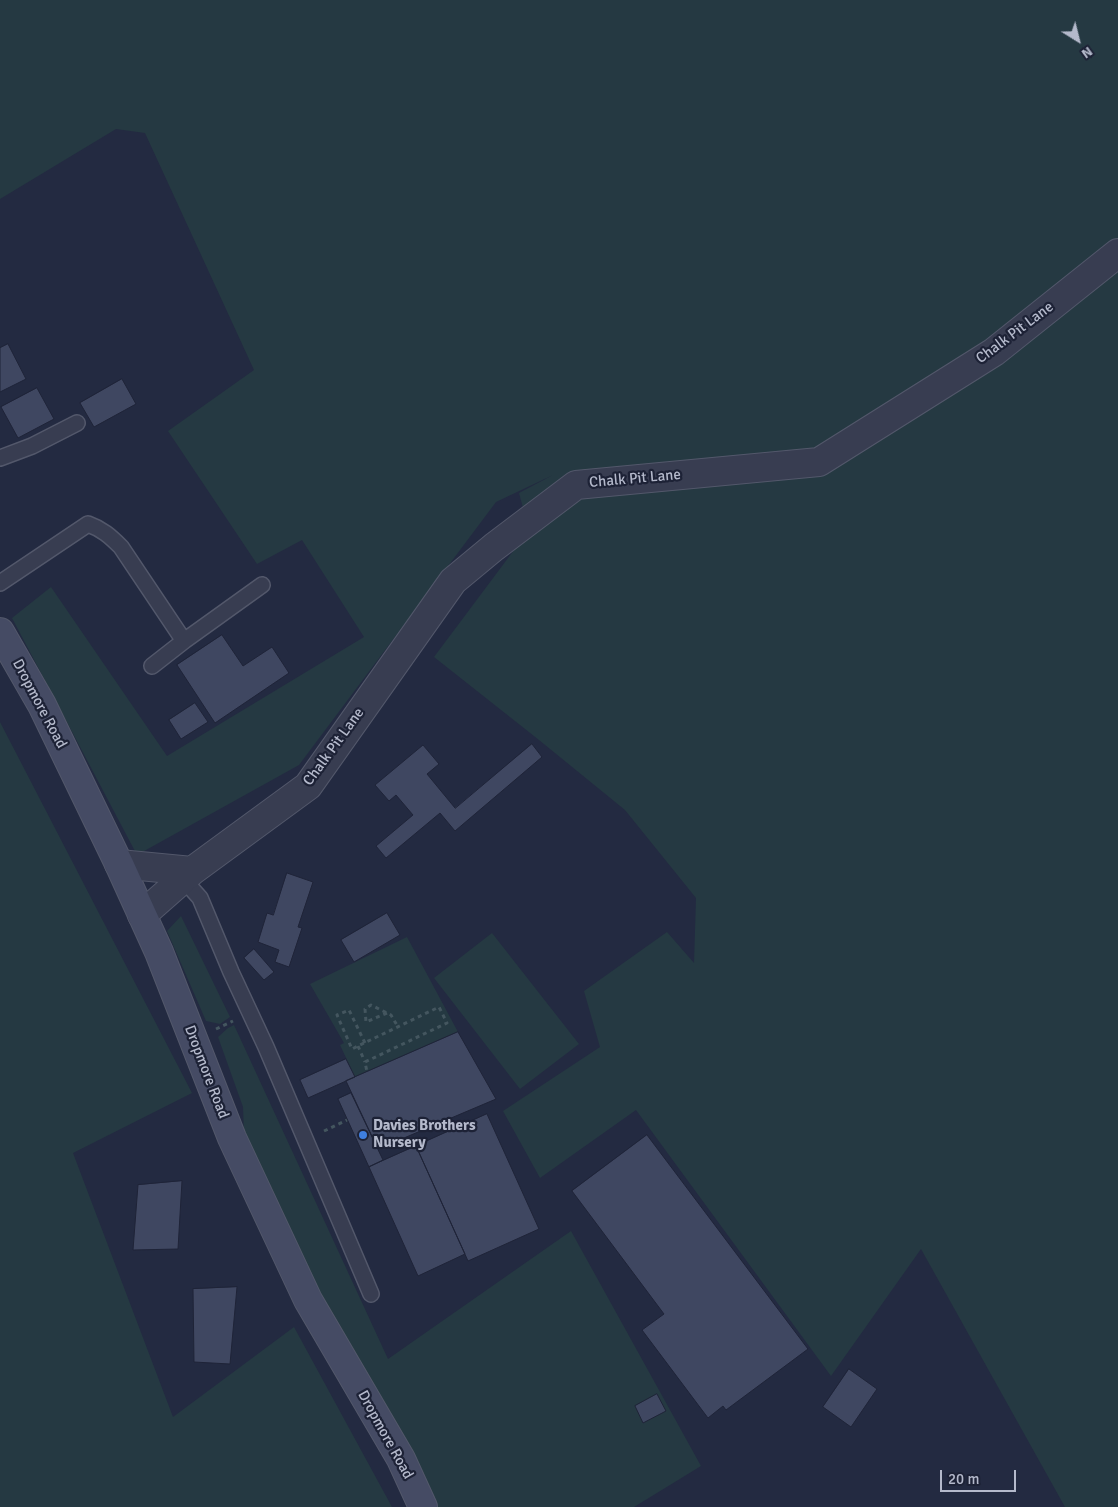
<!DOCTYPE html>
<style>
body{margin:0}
#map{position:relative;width:1118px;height:1507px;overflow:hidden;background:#232a41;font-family:Signika,sans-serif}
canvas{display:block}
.north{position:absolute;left:1053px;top:15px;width:50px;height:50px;-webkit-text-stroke:4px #1d2236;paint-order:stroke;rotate:144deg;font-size:14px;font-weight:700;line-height:20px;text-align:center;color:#b4b9cb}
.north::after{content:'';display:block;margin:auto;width:18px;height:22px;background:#b4b9cb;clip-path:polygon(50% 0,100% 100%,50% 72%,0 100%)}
.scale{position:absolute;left:940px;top:1470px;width:76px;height:22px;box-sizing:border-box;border:2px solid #b4b9cb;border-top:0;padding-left:6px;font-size:15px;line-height:18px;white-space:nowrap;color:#b4b9cb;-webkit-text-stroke:4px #1d2236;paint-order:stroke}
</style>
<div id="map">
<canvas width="1118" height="1507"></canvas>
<div class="north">N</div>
<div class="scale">20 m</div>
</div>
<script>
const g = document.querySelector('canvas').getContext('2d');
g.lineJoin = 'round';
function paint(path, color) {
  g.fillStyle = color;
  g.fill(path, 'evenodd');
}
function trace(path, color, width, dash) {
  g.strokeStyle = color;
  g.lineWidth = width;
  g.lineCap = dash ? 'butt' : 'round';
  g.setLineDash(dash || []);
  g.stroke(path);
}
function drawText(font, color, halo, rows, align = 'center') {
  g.font = font + ' Signika,sans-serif';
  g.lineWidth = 4.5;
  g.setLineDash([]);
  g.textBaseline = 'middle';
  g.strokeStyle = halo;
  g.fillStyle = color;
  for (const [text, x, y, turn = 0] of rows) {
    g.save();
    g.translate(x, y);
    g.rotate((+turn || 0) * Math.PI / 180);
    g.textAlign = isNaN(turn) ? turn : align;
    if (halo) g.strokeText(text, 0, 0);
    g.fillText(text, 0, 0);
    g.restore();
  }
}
const green = new Path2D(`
 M0 0H1118V1507H1065L921 1249 831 1376 636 1110 540 1178 503 1111 600 1047 584 991 667 932 694 963 696 898 625 810 539 740 434 657 529 530 519 493 553 475 496 502 299 765 137 855 12 618 51 587 167 756 364 637 302 540 257 564 168 431 254 370 145 133 116 129 0 199Z
 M0 722 192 1093 73 1153 173 1417 294 1327 392 1507H0Z
 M181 916 230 1017 220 1024 206 1021 167 931Z
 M492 933 579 1044 520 1089 434 978Z
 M407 937 458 1032 355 1077 340 1045 344 1043 310 984Z
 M234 1025 388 1359 571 1231 701 1466 634 1507H436L355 1361 261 1175 244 1135 243 1107 218 1037 228 1028Z`);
const building = new Path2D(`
 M8 344 26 379 0 392V348Z
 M122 379 136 404 94 427 80 403Z
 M37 388 54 419 18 438 1 407Z
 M222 635 243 666 272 647 289 673 215 723 177 665Z
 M195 703 208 722 181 739 169 720Z
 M532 744 542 757 455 831 440 813 386 858 376 846 413 815 396 795 389 801 375 785 423 745 439 764 427 774 455 808Z
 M287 873 313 882 298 927 302 928 289 967 275 962 279 950 258 942 267 913 273 915Z
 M387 913 400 935 354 962 341 940Z
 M254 949 274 972 264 980 244 958Z
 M458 1032 496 1099 378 1149 346 1081Z
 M346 1059 355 1077 308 1098 300 1080Z
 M351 1093 383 1160 369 1167 338 1099Z
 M487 1114 539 1229 468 1261 416 1146Z
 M647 1135 808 1349 726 1410 723 1406 708 1418 642 1330 664 1314 572 1191Z
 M416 1146 465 1254 418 1276 369 1167Z
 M182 1181 178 1249 133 1250 138 1185Z
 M237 1287 230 1364 194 1362 193 1289Z
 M849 1369 877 1389 851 1427 823 1407Z
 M657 1394 666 1411 643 1423 635 1406Z`);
const path = new Path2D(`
 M387 1013 366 1022 365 1009 371 1005 391 1015 398 1027
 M216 1029 233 1021
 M365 1043 349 1010 337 1015 352 1049 358 1046 439 1007 447 1023 365 1062 367 1072
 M358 1046 365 1062
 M324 1131 347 1120`);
const lane = new Path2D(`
 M0 458 32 446 77 423
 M0 583 88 524C102 529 110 536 121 547L184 641 262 585
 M152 666 184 641
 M183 879 200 898 231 972 266 1047 371 1294`);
const street = new Path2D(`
 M119 864 192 871 308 786 453 581 494 547 576 485 819 462 994 352 1118 253
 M142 915 192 871`);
const secondary = new Path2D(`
 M0 632 42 705 119 864 159 952 232 1138 308 1300 401 1459 423 1507`);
const markers = [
 [363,1135,5,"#3f7fe0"]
];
const streetNames = [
 ["Chalk Pit Lane",1015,333,-37],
 ["Chalk Pit Lane",635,479,-5],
 ["Dropmore Road",39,704,62],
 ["Chalk Pit Lane",334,747,-54],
 ["Dropmore Road",206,1072,69],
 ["Dropmore Road",385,1435,61]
];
const poiNames = [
 ["Davies Brothers",373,1126],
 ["Nursery",373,1143]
];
paint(green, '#253942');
paint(building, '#3f4761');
trace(building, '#1f2438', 1);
trace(lane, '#53586b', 18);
trace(street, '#53586b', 30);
trace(secondary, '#53586b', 30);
trace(path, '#44565f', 3, [4, 4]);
trace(lane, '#383d51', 15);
trace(street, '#383d51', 28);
trace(secondary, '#454b64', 28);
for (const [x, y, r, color] of markers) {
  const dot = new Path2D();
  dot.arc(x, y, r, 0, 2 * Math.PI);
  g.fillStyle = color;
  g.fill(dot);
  trace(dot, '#1d2236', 2);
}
drawText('15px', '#b4b9cb', '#1d2236', streetNames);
drawText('bold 15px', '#b4b9cb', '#1d2236', poiNames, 'left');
</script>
